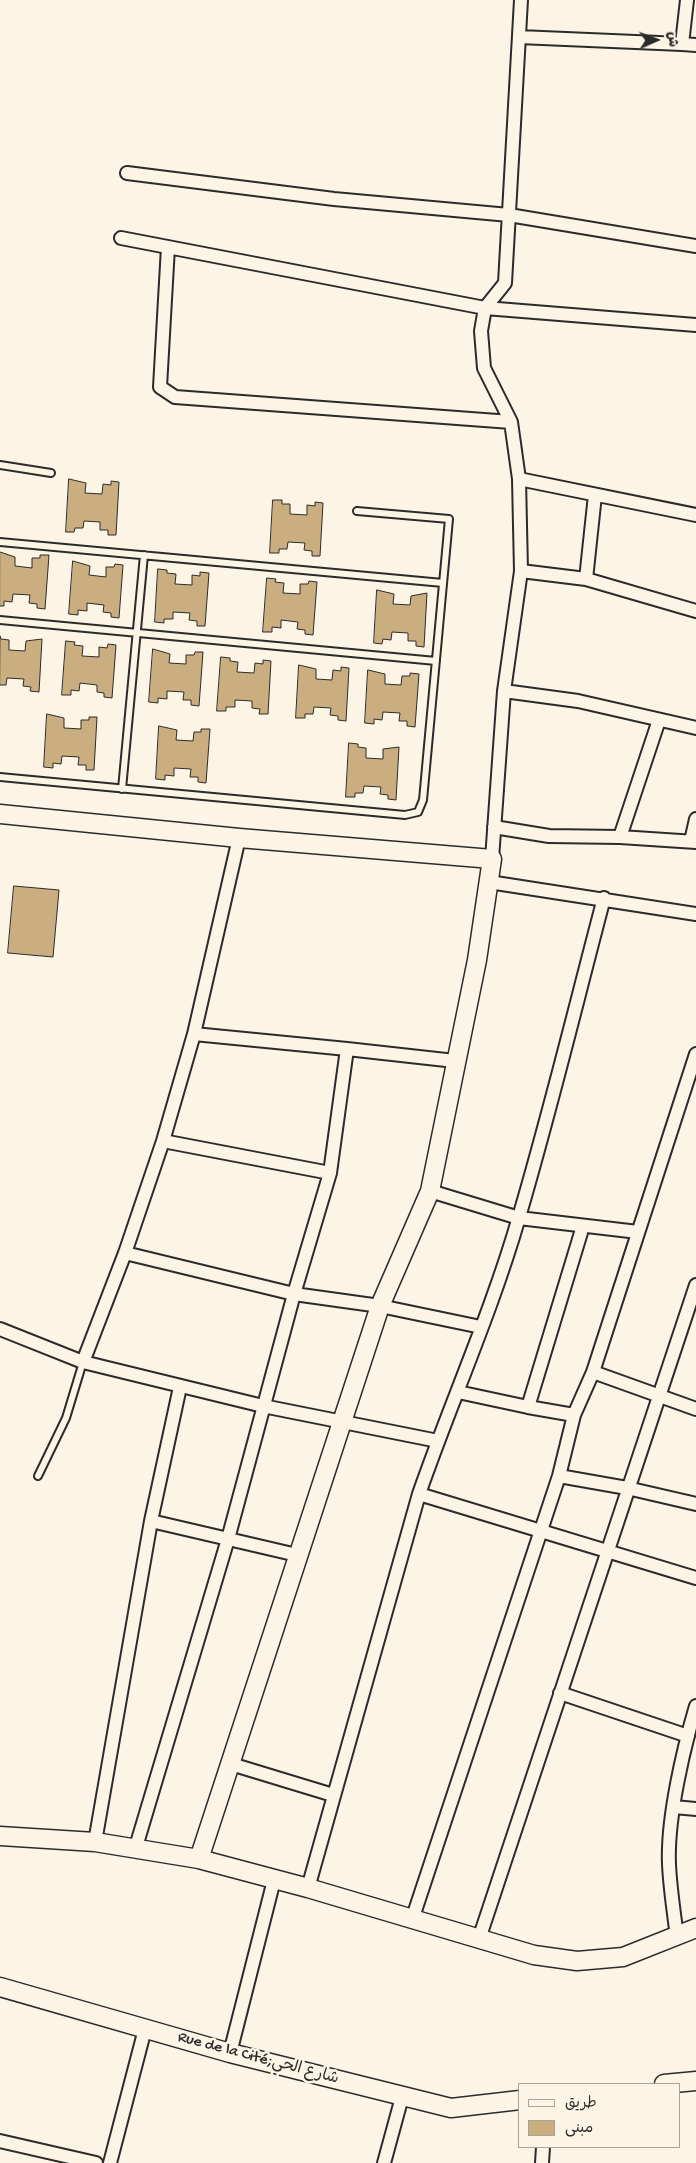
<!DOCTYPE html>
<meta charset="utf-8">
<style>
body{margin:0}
#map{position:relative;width:696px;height:2163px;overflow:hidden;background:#fcf5e5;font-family:"Gochi Hand","Playpen Sans Arabic",sans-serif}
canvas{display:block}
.legend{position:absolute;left:518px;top:2083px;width:162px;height:65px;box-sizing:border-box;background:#fcf5e5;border:1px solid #a8a49b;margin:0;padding:6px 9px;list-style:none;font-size:15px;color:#2b2b2b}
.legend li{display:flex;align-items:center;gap:10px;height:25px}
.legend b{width:25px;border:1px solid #a8a49b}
.north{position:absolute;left:631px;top:15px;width:50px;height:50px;-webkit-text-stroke:4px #fcf5e5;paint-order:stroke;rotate:88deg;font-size:14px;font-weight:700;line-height:20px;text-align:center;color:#2b2b2b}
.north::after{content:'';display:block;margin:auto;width:18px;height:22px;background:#2b2b2b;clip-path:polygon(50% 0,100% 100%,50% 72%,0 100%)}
</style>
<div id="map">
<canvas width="696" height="2163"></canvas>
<ul class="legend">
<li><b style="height:6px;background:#fcf5e5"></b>طريق</li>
<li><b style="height:14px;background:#caae80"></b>مبنى</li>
</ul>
<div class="north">ش</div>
</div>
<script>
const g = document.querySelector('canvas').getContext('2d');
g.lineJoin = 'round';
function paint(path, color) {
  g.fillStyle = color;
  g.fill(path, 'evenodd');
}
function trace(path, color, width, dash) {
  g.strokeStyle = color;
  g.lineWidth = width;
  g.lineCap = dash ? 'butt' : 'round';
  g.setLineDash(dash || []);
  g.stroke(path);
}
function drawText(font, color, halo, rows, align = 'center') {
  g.font = font + ' "Gochi Hand","Playpen Sans Arabic",sans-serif';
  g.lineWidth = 5;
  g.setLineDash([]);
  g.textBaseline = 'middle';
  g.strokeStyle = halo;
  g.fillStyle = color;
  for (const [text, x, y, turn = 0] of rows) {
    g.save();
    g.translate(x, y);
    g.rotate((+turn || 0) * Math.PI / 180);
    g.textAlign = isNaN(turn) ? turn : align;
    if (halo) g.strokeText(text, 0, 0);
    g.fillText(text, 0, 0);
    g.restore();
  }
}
const building = new Path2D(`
 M69 479 86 483 85 493 102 494 103 484 111 485V481L119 482 116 535H108V530H100V522L84 521 83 528H75L74 532H66Z
 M273 500H282V504H290V514L307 515V505L315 506V502L323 503 320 556H312V551L304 550 305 543 288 542 287 549H279V553H270Z
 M0 552 15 557V566L32 568V558H40V555H49L45 609 37 608V604L29 603 30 595 13 594 12 602 4 601V606H0Z
 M73 561 90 566 89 575 106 577V567H114L115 564 123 565 119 618 111 617V613L103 612 104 605 87 603V611L78 610V615L69 614Z
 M158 569 167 570V573L176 574 175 584 192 585V575L200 576V572L209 573 205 626H197V621L189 620 190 613 173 612V619H164V623L155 622Z
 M267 578 276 579 275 582 284 583 283 593 300 594V584H308L309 581 317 582 313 635 305 634V630L297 629 298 622 281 620V628L272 627V632H263Z
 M377 590 394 594 393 604 410 605 411 596 427 593 424 647 416 646V641H408V633L392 632 391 640 383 639 382 644 374 643Z
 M0 636 1 639 9 640V650L25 651 26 641 42 639 39 692 30 691 31 687 23 686 24 679 7 678 6 685H0Z
 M66 641 75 642 74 645 83 646 82 656 99 657V647L107 648 108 644 116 645 112 698 104 697V693L97 692V685L80 683 79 691 71 690V695H62Z
 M153 649 170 654 169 663 186 664V655H194L195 652H203L199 706 191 705V700H183L184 692 167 691V699L158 698V703L149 702Z
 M221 657 230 658V661L238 662 237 672 254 673 255 663 263 664V660L271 661 268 714H259L260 709 252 708V701L235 700V707H226V711H217Z
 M299 665 316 669V679L332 680 333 670 341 671V667L349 668 346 721 338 720V716L330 715 331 708 314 707 313 714H305V718H296Z
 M368 670 385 674V684L401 685 402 676H410V673L419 674 415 727 407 726V721H399L400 713 383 712 382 720 374 719V724L365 723Z
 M47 714 64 718V728L81 729V720H89V717H97L94 770H86V765H78L79 757 62 756 61 764 53 763V768L44 767Z
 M159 726 177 730 176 740 193 741 194 732H201V729H210L206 783 198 782V777H190L191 769 174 768V776L165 775V780L156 779Z
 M349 743 358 744V747L366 748V758L383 759V749L399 747 396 800 388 799V795L380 794 381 787 364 786 363 793H355V797H346Z
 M14 886 59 890 53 957 8 953Z`);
const lane = new Path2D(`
 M0 465 51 473
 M0 542 443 583
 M0 620 436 661
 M0 777 405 815 418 812 423 800 449 519 357 511
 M122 789 144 555
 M38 1476 66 1418 83 1362`);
const street = new Path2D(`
 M519 37 682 44 687 0
 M682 44 696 45
 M127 173 334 199 509 215 696 246
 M121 238 485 308 696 325
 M168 247 160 387 175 397 511 422
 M519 479 696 515
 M521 571 586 579 696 611
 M586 579 595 495
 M504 691 578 701 696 728
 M494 827 549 836 620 837 696 842
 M620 837 659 720
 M239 838 194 1034 347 1049
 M691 841 696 819
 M492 859 504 691 521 571 519 479 511 422 484 368 481 331 485 308 505 283 521 0
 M489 882 696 914
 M163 1141 330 1173
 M430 1191 519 1218 638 1232
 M125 1253 294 1294 380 1306 481 1327
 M0 1329 83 1362 125 1253 163 1141 194 1034
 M83 1362 263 1406 438 1441
 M593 1372 696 1409
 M458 1392 528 1407
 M574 1415 528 1407 583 1226
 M559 1476 627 1488 696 1504
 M419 1494 696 1578
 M151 1521 297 1555
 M560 1693 688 1736
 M231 1764 333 1795
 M674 1807 696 1809
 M95 1842 151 1521 180 1387
 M135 1850 228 1539 294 1294 330 1173 347 1049 455 1061
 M308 1888 419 1494C451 1402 492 1311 519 1217 550 1112 576 1004 604 898
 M412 1920 559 1476 574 1415 593 1372 696 1054
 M677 1937C674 1913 670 1888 669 1864 667 1819 683 1750 696 1706
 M479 1939 696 1285
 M230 2053 274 1880
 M0 2141 96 2163
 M110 2163 145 2029
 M384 2163 402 2097
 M542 2163 543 2147`);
const secondary = new Path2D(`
 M0 814 239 838 492 859 477 960 430 1191 380 1306 199 1859 95 1842 0 1836
 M199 1859 308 1888 534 1955 577 1961 623 1957 696 1928
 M0 1987 230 2053 451 2108 520 2100
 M664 2084 696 2081`);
const streetNames = [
 ["Rue de la Cité;شارع الحي",258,2059,15]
];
paint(building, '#caae80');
trace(building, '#2b2b2b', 1);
trace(lane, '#2b2b2b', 10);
trace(street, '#2b2b2b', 16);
trace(secondary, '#2b2b2b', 21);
trace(lane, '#fcf5e5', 6);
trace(street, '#fcf5e5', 12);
trace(secondary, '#fcf5e5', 18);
drawText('16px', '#2b2b2b', '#fcf5e5', streetNames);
</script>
